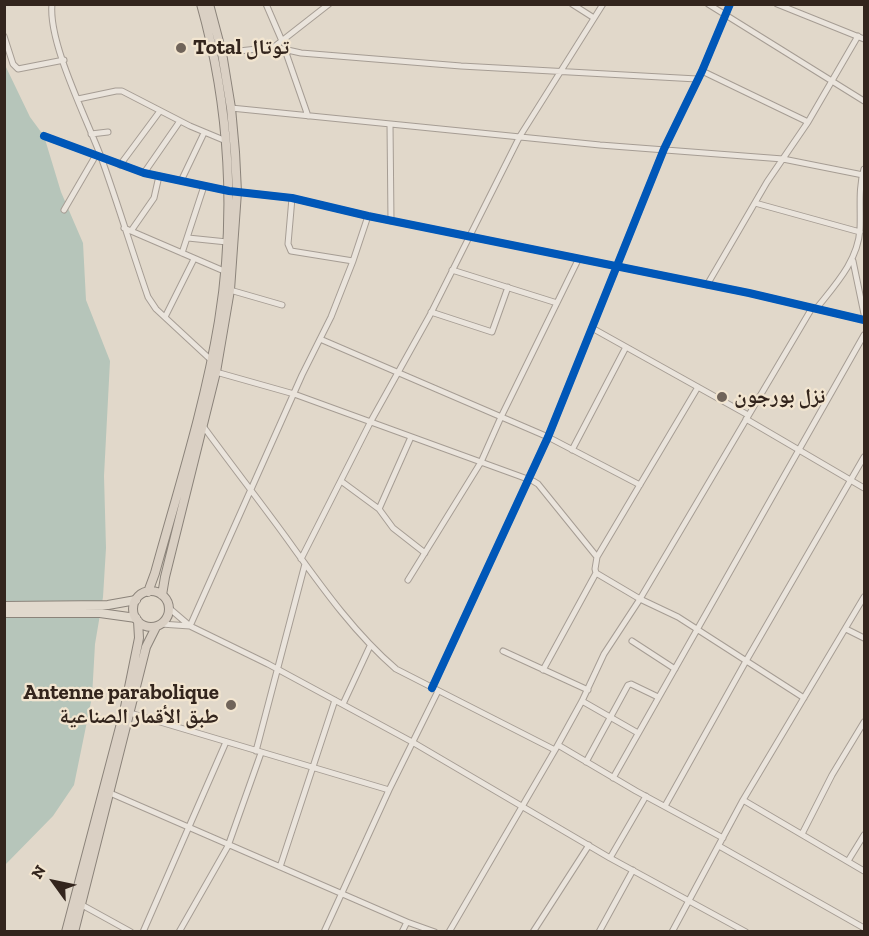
<!DOCTYPE html>
<meta charset="utf-8">
<style>
body{margin:0}
#map{position:relative;width:869px;height:936px;overflow:hidden;background:#e1d8ca;font-family:"Zilla Slab",serif}
canvas{display:block}
.frame{position:absolute;inset:0;border:6px solid #33251d;pointer-events:none}
.north{position:absolute;left:24px;top:852px;width:60px;height:60px;-webkit-text-stroke:4px #f2e5d0;paint-order:stroke;rotate:303deg;font-size:16px;font-weight:700;line-height:24px;text-align:center;color:#33251d}
.north::after{content:'';display:block;margin:auto;width:21px;height:27px;background:#33251d;clip-path:polygon(50% 0,100% 100%,50% 72%,0 100%)}
</style>
<div id="map">
<canvas width="869" height="936"></canvas>
<div class="frame"></div>
<div class="north">N</div>
</div>
<script>
const g = document.querySelector('canvas').getContext('2d');
g.lineJoin = 'round';
function paint(path, color) {
  g.fillStyle = color;
  g.fill(path, 'evenodd');
}
function trace(path, color, width, dash) {
  g.strokeStyle = color;
  g.lineWidth = width;
  g.lineCap = dash ? 'butt' : 'round';
  g.setLineDash(dash || []);
  g.stroke(path);
}
function drawText(font, color, halo, rows, align = 'center') {
  g.font = font + ' "Zilla Slab","Noto Naskh Arabic",serif';
  g.lineWidth = 4.5;
  g.setLineDash([]);
  g.textBaseline = 'middle';
  g.strokeStyle = halo;
  g.fillStyle = color;
  for (const [text, x, y, turn = 0] of rows) {
    g.save();
    g.translate(x, y);
    g.rotate((+turn || 0) * Math.PI / 180);
    g.textAlign = isNaN(turn) ? turn : align;
    if (halo) g.strokeText(text, 0, 0);
    g.fillText(text, 0, 0);
    g.restore();
  }
}
const water = new Path2D(`
 M4 63 30 117 44 136 61 192 83 243 86 300 110 361 104 476 106 548 103 597 95 644 92 697 74 785 53 816 5 865Z`);
const minor = new Path2D(`
 M52 4C48 43 87 119 101 157 118 204 132 251 148 297L156 309 211 360
 M266 4 282 41
 M572 4 594 18
 M708 4 864 101
 M777 4 864 39
 M4 36 13 64 18 69 64 60
 M274 47 329 4
 M285 50 308 116
 M222 53 274 47 301 53 461 66 697 79
 M702 71 808 122
 M78 99 116 91H122L190 126 226 141
 M231 108 600 145 783 159 863 175
 M390 124 391 221
 M91 134 108 132
 M44 136 144 173 229 191 292 198 368 216 749 293 864 320
 M120 165 160 111
 M144 173 180 121
 M181 181 204 133
 M292 198 288 244 291 251 353 261
 M755 203 860 232
 M64 210 96 155
 M124 228 224 271
 M131 231 154 198 159 176
 M188 238 227 242
 M182 253 204 186
 M853 261 864 314
 M452 270 557 303
 M707 285 767 182 808 122 858 36
 M230 290 282 305
 M816 309C835 285 858 261 860 229 861 209 858 189 864 169
 M431 312 492 332 508 287
 M165 317 194 259
 M592 328 748 415
 M320 339 548 437 640 485
 M216 372 294 394 533 481 538 484 597 557
 M746 419 864 488
 M203 426C230 463 258 499 285 536 319 583 352 631 396 669L555 750
 M572 450 626 347
 M341 481 379 509 393 528 425 553
 M379 509 411 437
 M301 559 371 421 430 315 520 136 603 4
 M596 573 640 599 678 617 804 698
 M408 580 481 462 501 417 578 260
 M169 608 190 626
 M161 624 190 626 268 664 414 743 610 858 746 932
 M190 626 302 375 331 317 353 261 368 216
 M846 629 864 638
 M632 641 675 669
 M503 651 588 690
 M543 670 596 573 595 569 597 557 698 387
 M432 688 548 437 664 149 702 71 730 4
 M582 701 638 733
 M343 704 370 646
 M130 713 389 790 438 691
 M558 745 636 791 723 838
 M256 751 305 564
 M586 762 628 685 631 684 658 697
 M613 778 864 335
 M110 793 407 922 435 932
 M743 800 864 871
 M665 806 746 661 864 457
 M802 834 832 775 864 722
 M719 846 864 928
 M610 858 646 796
 M848 861 864 835
 M280 867 335 700
 M82 905 131 932
 M143 932 226 742
 M179 932 228 846 261 753
 M324 932 389 790
 M402 932 407 922
 M449 932 555 750 582 701 604 654 640 599 812 308
 M533 932 589 845
 M599 932 633 870
 M672 932 743 800 864 597`);
const primary = new Path2D(`
 M4 606 108 605 136 600
 M4 613H100L136 618`);
const trunk = new Path2D(`
 M133 609a18 18 0 1 1 36 0a18 18 0 1 1-36 0Z
 M148 592 155 573C178 490 205 406 219 321 236 216 230 107 201 4
 M162 595 165 577 216 372 230 290 237 192 235 152 231 108 222 53 209 4
 M66 932 124 712 139 638 138 621
 M74 932 146 647 156 627`);
const cycleway = new Path2D(`
 M44 136 144 173 229 191 292 198 368 216 749 293 864 320
 M432 688 548 437 664 149 702 71 730 4`);
const markers = [
 [181,48,6,"#70645a"],
 [722,397,6,"#70645a"],
 [231,705,6,"#70645a"]
];
const poiNames = [
 ["Total توتال",193,48],
 ["نزل بورجون",734,397],
 ["Antenne parabolique",219,693,"right"],
 ["طبق الأقمار الصناعية",219,717,"right"]
];
paint(water, '#b6c5ba');
trace(minor, '#a69d94', 7);
trace(primary, '#8b837a', 10);
trace(trunk, '#8b837a', 10);
trace(minor, '#eae4dc', 5);
trace(primary, '#e1d9cd', 8);
trace(trunk, '#dad0c4', 8);
trace(cycleway, '#0057b8', 8);
for (const [x, y, r, color] of markers) {
  const dot = new Path2D();
  dot.arc(x, y, r, 0, 2 * Math.PI);
  g.fillStyle = color;
  g.fill(dot);
  trace(dot, '#f2e5d0', 2);
}
drawText('bold 21px', '#33251d', '#f2e5d0', poiNames, 'left');
</script>
